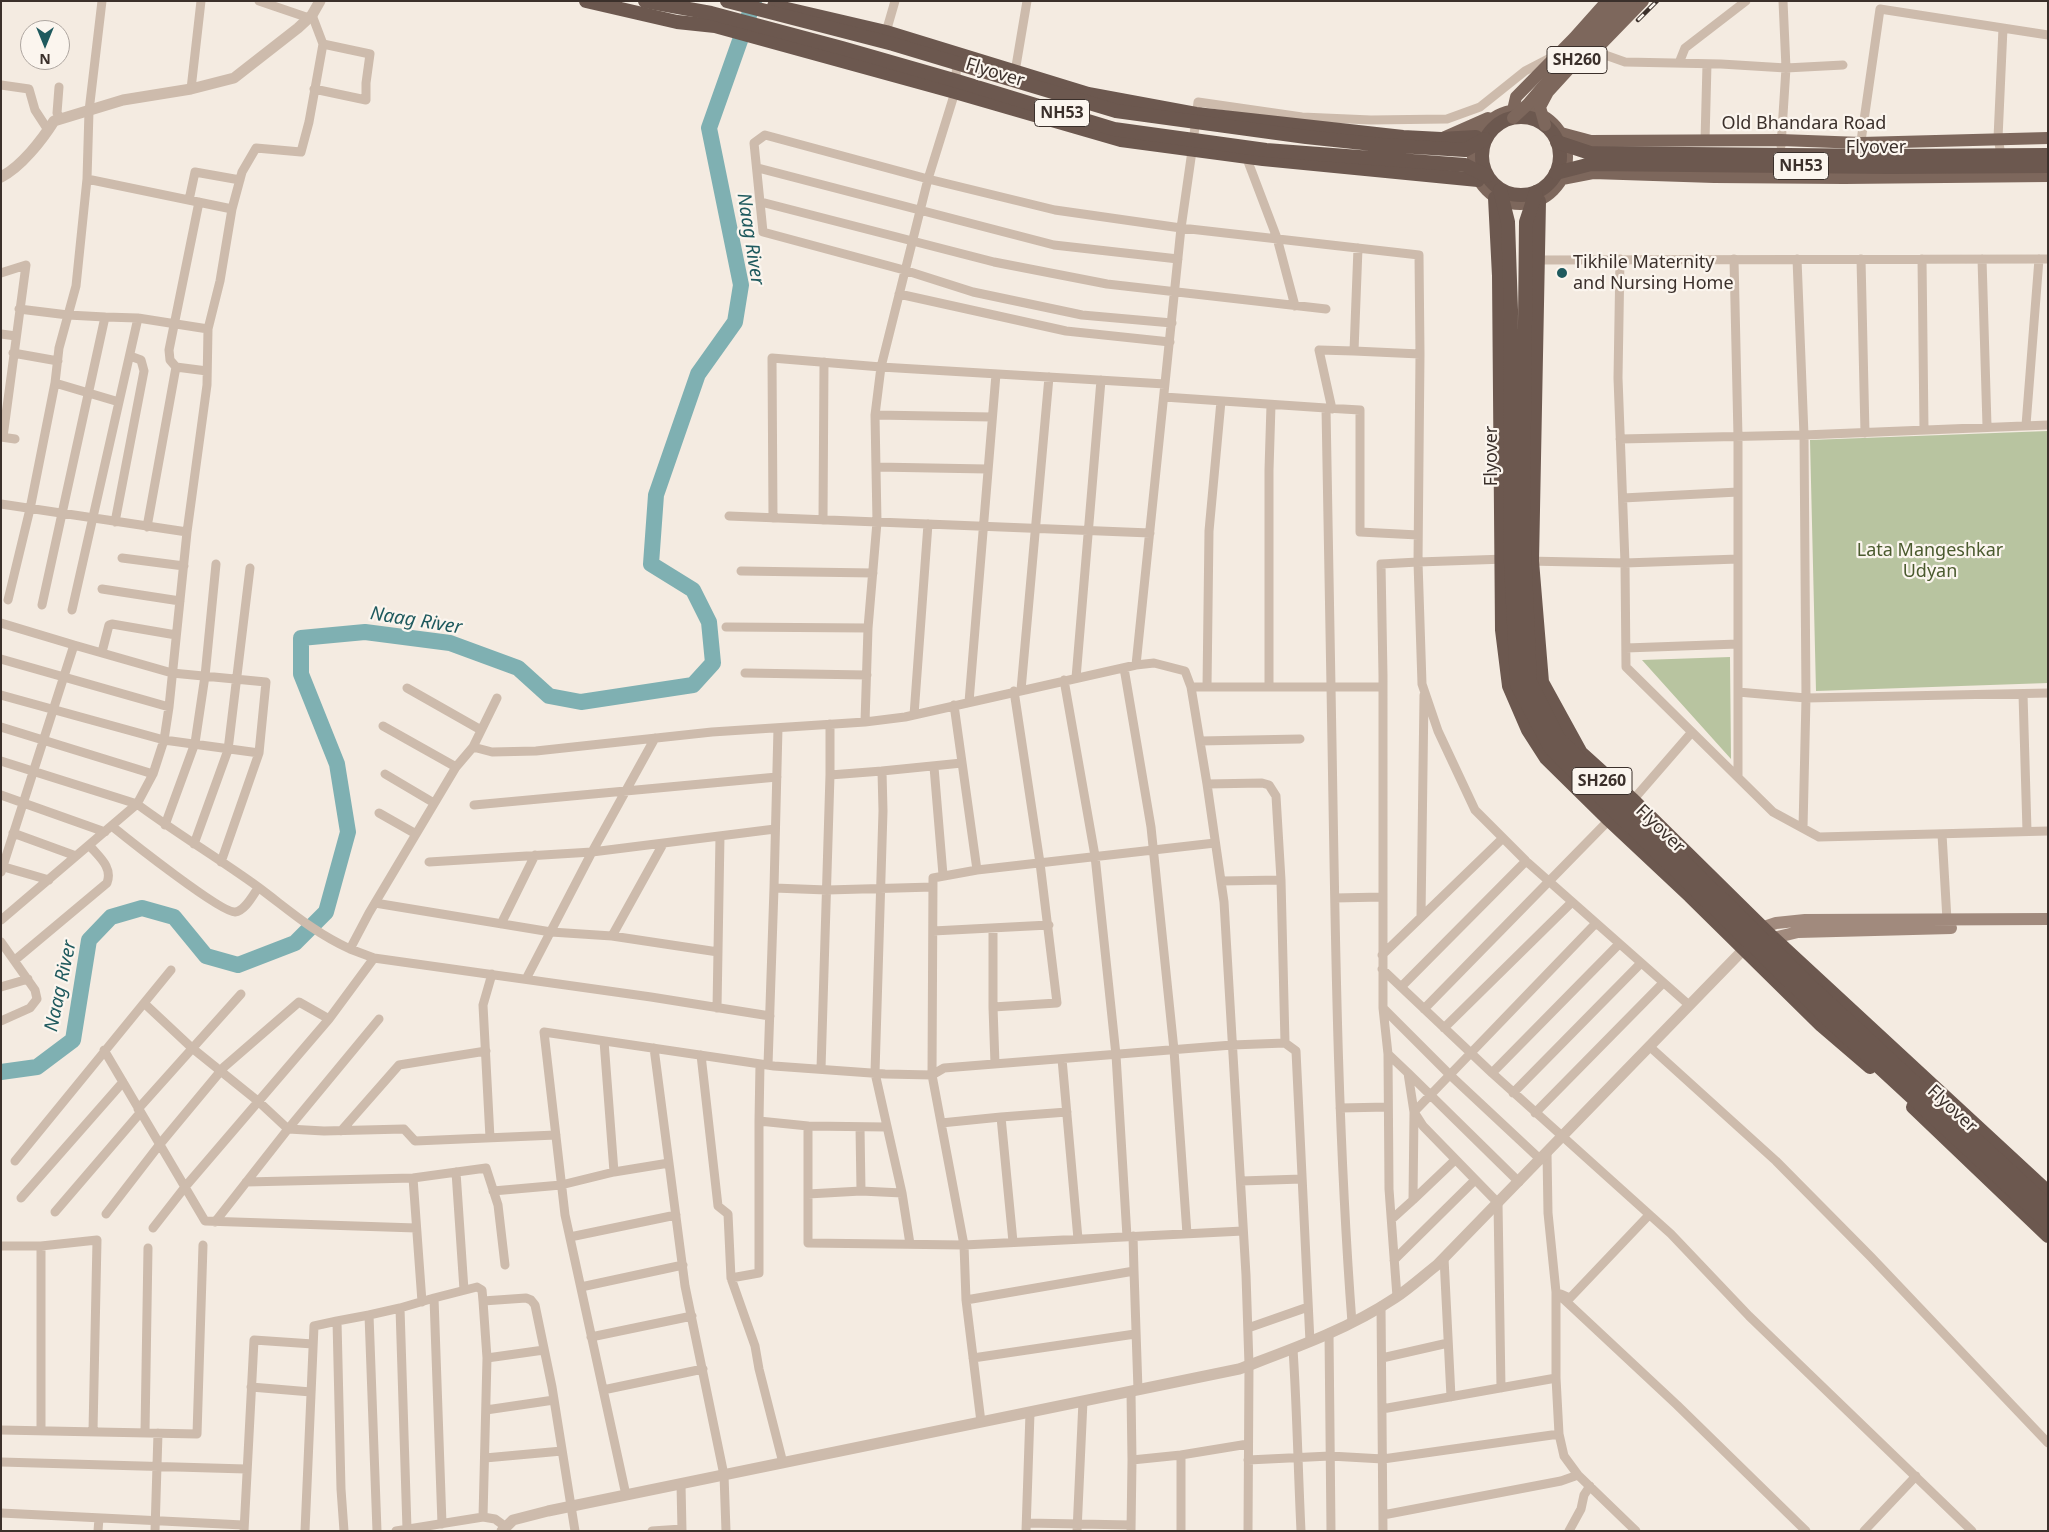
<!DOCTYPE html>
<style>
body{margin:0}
#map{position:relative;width:2049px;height:1532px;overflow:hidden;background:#f4ebe1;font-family:"Noto Sans",sans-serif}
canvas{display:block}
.frame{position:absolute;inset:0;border:2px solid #3b302b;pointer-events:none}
.north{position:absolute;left:20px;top:20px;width:50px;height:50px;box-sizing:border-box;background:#fbf5ee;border:1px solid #aea6a0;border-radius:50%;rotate:180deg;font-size:14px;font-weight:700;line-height:20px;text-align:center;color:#3b302b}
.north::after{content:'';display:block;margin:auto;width:18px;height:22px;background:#1f5a5e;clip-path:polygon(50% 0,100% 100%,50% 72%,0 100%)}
</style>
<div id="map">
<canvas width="2049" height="1532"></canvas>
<div class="frame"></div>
<div class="north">N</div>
</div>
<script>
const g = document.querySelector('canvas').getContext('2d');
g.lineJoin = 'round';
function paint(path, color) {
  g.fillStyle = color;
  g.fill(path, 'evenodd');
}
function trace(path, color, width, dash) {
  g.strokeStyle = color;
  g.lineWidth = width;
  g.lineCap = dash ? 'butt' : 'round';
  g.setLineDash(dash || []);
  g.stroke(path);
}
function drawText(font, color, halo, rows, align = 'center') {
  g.font = font + ' "Noto Sans",sans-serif';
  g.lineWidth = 4.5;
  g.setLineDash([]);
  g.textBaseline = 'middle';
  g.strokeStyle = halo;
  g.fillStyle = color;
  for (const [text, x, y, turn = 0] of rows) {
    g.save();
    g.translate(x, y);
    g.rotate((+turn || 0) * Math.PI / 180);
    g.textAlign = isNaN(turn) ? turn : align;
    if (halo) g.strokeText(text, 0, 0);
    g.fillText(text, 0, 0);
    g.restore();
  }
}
const green = new Path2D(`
 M2048 431V683L1816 691 1810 440Z
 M1730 657 1731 759 1642 660Z`);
const river = new Path2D(`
 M1 1072 37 1067 73 1040 89 940 111 917 142 908 174 917 206 956 238 965 295 943 326 912 348 832 337 764 301 674V638L365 632 450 643 518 668 549 696 581 702 693 685 713 663 709 622 693 590 651 564 656 495 698 374 735 322 741 285 709 128 754 1`);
const minor = new Path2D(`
 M259 1 309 18
 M886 32 895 1
 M1594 51 1625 62 1721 64 1786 68 1843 65
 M1679 63 1685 48 1746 1
 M1015 72 1027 1
 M1 85 29 89 35 110 48 130
 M59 87 57 113 61 119
 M191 89 201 1
 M314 89 366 100V83L370 54 323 44
 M1705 141 1707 64
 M1193 143 1198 102 1302 117 1371 120 1447 119 1480 107 1525 71 1552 57
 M1781 146 1786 68 1783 1
 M1860 148 1880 9 2048 35
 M1241 158 1247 159 1277 238 1295 306
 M2002 160 1998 138 2003 28
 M758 168 1054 245 1178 259
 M87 179 232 209
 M189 200 195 172 240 180
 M199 202 169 350 170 360 176 367 207 371
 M761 202 994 262 1107 284 1326 309
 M1358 248 1354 351 1420 354
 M1620 259 1618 378 1625 563 1626 667 1773 812 1819 837 2048 831
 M1734 259 1738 437V776
 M1861 259 1865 433
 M1922 259 1924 429
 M1982 259 1987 426
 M1538 260 2048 259
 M1 273 26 265 3 437
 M899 294 1066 331 1170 342
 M19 309 68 315 105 317 42 605
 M105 317 138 318 208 329
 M1172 323 1082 315 973 292 904 270 763 232 754 143 765 135 928 179 1055 210 1181 228 1192 151H1196
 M1 334 16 336
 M13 353 58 361
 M55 383 119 402 72 610
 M1164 397 1326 408 1331 687H1191L1207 784 1224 902 1246 1275 1249 1365 1248 1531
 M119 402 138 318
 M1326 408 1360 410V532L1418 535
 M1332 409 1319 350 1354 351
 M875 415 992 417
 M2026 425 2039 259
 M1 437 15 439
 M1620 439 1804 435 1797 259
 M876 467 987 469
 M1623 498 1738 492
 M1 504 187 532
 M729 516 1150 533
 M773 518 772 358 881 367 928 179 955 92 957 59
 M823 520 824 362
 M115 522 144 371 141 360 130 356
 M147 527 176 367
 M122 558 184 566
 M1506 559 1418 562 1422 684 1438 731 1475 810 1526 861 1689 1005
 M1527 561 1625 563 1738 559
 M741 571 873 573
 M102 589 180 601
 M8 600 30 509 55 383 59 348 76 286 87 179 89 111 102 1
 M1 623 74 645 1 872
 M726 627 868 628
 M1626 648 1738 644
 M102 652 109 625 112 624 176 635
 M1 659 169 707
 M1136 665 1181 228 1419 255 1420 354 1418 562 1381 564 1383 676V1008L1388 1054 1389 1189 1397 1297
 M1124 668 1151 827 1174 1050 1187 1234
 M745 673 867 675
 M1076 678 1101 380
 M1064 680 1095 856 1116 1055 1127 1237
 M1207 687 1209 531 1221 401
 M1269 687V470L1271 405
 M407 688 481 730
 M1021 690 1049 377
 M1738 692 1806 698 2048 693
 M2023 694 2027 831
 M1 695 164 740 259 753 266 682 172 673 74 645
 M969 702 996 374
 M954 705 977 870 1215 843
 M914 715 928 524
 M865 722 868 628 877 522 875 415 881 367 1165 384
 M383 726 456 767
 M1 727 153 774 164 740 169 707 187 532 207 385 208 329 220 281 232 209 242 172 256 148 301 152 309 122 323 44 312 15
 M1200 741 1300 739
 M473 747 497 698
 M1 761 137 804 153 774
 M934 767 943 875
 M385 774 434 803
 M830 775V724
 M1207 784 1262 783 1269 785 1276 796 1281 880 1285 1043
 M1 795 105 832
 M1633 800 1692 732
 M474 805 777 777
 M379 813 416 834
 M165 825 195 743 205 676 216 564
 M113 827C129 840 221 913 235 912 245 911 253 895 258 888
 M1803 828 1806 698 1804 435 2048 425
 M13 833 76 856
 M1942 834 1947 920
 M194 844 228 750 250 568
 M221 862 259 753
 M429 862 592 852 775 829
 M1 866 49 880
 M1221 881 1281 880
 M774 888 778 728
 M1335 898 1382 897
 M375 903 551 932 612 936 718 952
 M1421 917 1424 695
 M1 920 137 804C176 833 218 858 258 887 289 910 313 932 350 949
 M501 924 535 855
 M933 931 1049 925
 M612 936 663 844
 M1 942 35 990 37 999 30 1008 1 1021
 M1382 955 1503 838
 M374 958 651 997 770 1016
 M15 960 107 883C113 867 99 857 89 845
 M1382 969 1492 1073 1671 1234 1749 1316 1972 1531
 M526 979 592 852 655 738
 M1 987 28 979
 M1401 987 1526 861
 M145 1004 192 1048 259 1102 288 1129 324 1131 404 1129 415 1141 556 1135
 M993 1007V928
 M717 1008 720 836
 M1383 1008 1450 1075 1541 1160
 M1424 1009 1609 820
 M1444 1028 1572 902
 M604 1041 614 1172
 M1649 1046 1776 1161 1871 1257 2048 1443
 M654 1048 685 1286 724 1475 726 1531
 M104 1050 205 1221 416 1228
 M1388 1054 1408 1073 1414 1112 1423 1126 1498 1203 1501 1388
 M701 1055 718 1206 728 1214 731 1278 759 1273V1121L808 1126V1243L964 1245 1243 1231
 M1062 1059 1078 1239
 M995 1064 993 1007 1057 1003 1040 863 1014 691
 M768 1065 774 888 827 890 933 887
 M821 1069 830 775 882 771
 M1408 1073 1519 1182
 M1492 1073 1619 944
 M1513 1093 1641 963
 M1340 1108 1388 1107
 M138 1109 241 994
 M1535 1113 1663 983
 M759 1121 760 1064
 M941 1123 1001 1117
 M808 1126 886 1127
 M860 1127 861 1191
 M341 1131 399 1065 486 1051
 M490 1138 483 1005 492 974
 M1547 1153 1548 1213 1556 1292V1378L1559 1434 1564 1456 1578 1475 1636 1531
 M15 1161 171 970
 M456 1172 464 1290
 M413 1178 422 1302
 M1241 1181 1302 1179
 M246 1182 413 1178 486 1168 498 1205 505 1265
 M493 1191 561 1185 614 1172 669 1163
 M808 1194 861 1191 902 1193
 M21 1198 123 1082
 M1413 1200 1455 1160
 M55 1212 140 1113
 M106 1214 160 1144 224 1067 299 1002 329 1019
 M1392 1219 1413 1200 1414 1112 1596 923
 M215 1222 288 1129 379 1019
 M153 1228 185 1187 329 1019 374 958 350 949 369 913 456 767 473 747 492 752 536 751 712 732 865 722 905 717 1136 665 1154 663 1185 671 1191 687
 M1133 1236 1134 1271
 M570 1237 676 1215
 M1013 1242 1001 1117 1067 1112
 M910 1244 902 1193 875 1073 883 811 882 771 962 763
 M1 1246H41L97 1240 93 1431
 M41 1246V1430
 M1444 1258 1451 1397
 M1394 1260 1475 1180
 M731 1278 755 1346 759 1369 783 1463
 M581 1287 683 1265
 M1556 1292 1677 1405 1806 1531
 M1561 1294 1570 1298 1649 1215
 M966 1300 964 1245 932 1075 933 878 977 870
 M1381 1306 1383 1531
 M1352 1323C1336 1111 1335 899 1331 687H1383
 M1248 1328 1308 1307
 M1329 1333 1331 1531
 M591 1337 692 1316
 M1293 1349C1297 1410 1298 1470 1301 1531
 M487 1358 544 1350
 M973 1358 1135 1334
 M1382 1358 1448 1343
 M251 1387 311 1392
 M603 1390 703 1369
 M1131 1392 1132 1460
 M1382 1409 1556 1378
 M486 1410 554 1400
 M981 1422 966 1300 1134 1271 1138 1390
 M1 1430 197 1434 203 1245
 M145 1432 148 1248
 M485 1458 562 1451
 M1248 1460 1330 1456 1383 1459 1559 1434
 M1 1462 246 1469
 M681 1484 682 1531
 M626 1495 565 1215 544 1032 774 1066 885 1074 932 1075 944 1068 1232 1045 1285 1043 1296 1051 1310 1342
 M1 1513 243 1525
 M1383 1515 1561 1481 1578 1475
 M483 1517 495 1519 506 1527
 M1027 1523 1131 1525
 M442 1524 434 1298 477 1287 482 1290 483 1301
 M407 1529 400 1308 434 1298
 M98 1531 99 1518
 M155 1531 158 1433
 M244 1531 254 1340 313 1344
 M305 1531 314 1326 337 1321
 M344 1531 341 1489 337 1321 369 1315
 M377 1531 369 1315 400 1308
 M396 1531 483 1517 487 1358 483 1301 526 1298 531 1300 535 1305 552 1387 575 1531
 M652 1531 682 1529
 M1026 1531 1030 1413
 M1077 1531 1083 1401
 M1131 1531 1132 1460 1181 1455
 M1181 1531V1455L1248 1444
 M1569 1531 1581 1509 1584 1495 1590 1486
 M1864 1531 1916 1476`);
const tertiary = new Path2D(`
 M1 177C21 167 42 140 54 121L123 100 191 89 234 78 298 28 312 15 320 1
 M502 1531 513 1520 548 1511 1239 1369C1292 1349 1347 1330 1395 1298 1410 1288 1423 1276 1437 1265L1744 949`);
const secondary = new Path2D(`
 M1755 930 1776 923 1805 920 2048 919
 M1765 940 1798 932 1951 928`);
const primary = new Path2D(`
 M1580 66 1643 1
 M1473 157a47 47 0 1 1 94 0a47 47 0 1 1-94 0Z
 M1513 110 1516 97 1574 38 1607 1
 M1561 133 1591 141 1781 140 1861 143 2048 138
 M1445 137 1488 118
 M1562 179 1593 173 1714 177 1844 178 2048 176`);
const trunk = new Path2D(`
 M586 1 677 22 715 26 955 92 1121 140 1263 159 1478 180
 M774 6 886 32 1088 94 1196 114 1403 137 1441 139 1476 137
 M1482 156a39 39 0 1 1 78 0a39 39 0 1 1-78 0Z
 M1495 198 1499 276 1502 630 1509 686 1528 730 1546 758 1609 820 1690 896 1821 1025 1870 1067
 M1539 201 1532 561 1542 682 1581 753 1633 800 1772 937 2048 1192
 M1913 1107 2048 1236`);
const rail = new Path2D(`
 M1638 20 1657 1`);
const primaryBridge = new Path2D(`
 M1513 118 1528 104 1616 1
 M1545 125 1540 107 1548 92 1631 1`);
const trunkBridge = new Path2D(`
 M645 1 711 13 842 48 957 81 1114 129 1266 150 1465 165 1487 176
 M727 1 893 44 1116 111 1306 137 1382 145 1465 150 1485 139
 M1557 142 1590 153 1887 156 2048 155
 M1556 173 1591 164 1890 167 2048 166
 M1500 190 1508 222 1511 310 1510 544 1517 685 1551 749 1837 1028 2048 1223
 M1536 192 1526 222 1523 523 1530 682 1558 738 1816 991 2048 1206`);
const markers = [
 [1562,273,6,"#1f5a5e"]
];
const shields = [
 [1577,60,60],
 [1062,113,55],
 [1801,166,55],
 [1602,781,60]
];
const shieldNames = [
 ["SH260",1577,60],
 ["NH53",1062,113],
 ["NH53",1801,166],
 ["SH260",1602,781]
];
const streetNames = [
 ["Flyover",995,73,17],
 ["Old Bhandara Road",1804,124],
 ["Flyover",1876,148],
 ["Flyover",1492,456,-90],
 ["Flyover",1660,829,44],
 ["Flyover",1952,1109,43]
];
const poiNames = [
 ["Tikhile Maternity",1573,263],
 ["and Nursing Home",1573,284]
];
const parkNames = [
 ["Lata Mangeshkar",1930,551],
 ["Udyan",1930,572]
];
const waterNames = [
 ["Naag River",750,239,81],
 ["Naag River",416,621,9],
 ["Naag River",61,986,-78]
];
paint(green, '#b8c4a0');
trace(river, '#7fb0b2', 16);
trace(minor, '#cdbbac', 9);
trace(tertiary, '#cdbbac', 11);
trace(secondary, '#a18a7d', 12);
trace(primary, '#7d675c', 12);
trace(trunk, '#6c584f', 14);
trace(rail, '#3b302b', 4.5);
trace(rail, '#fbf5ee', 2.5, [8]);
trace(primaryBridge, '#7d675c', 12);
trace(trunkBridge, '#6c584f', 14);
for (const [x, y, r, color] of markers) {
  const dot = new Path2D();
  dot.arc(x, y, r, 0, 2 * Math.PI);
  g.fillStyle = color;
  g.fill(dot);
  trace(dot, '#fbf5ee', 2);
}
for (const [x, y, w] of shields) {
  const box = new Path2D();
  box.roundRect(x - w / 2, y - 13.5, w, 27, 4);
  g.fillStyle = '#fbf5ee';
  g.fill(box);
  trace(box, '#3b302b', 1);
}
drawText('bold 16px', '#3b302b', null, shieldNames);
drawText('18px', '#3b302b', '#fbf5ee', streetNames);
drawText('18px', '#3b302b', '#fbf5ee', poiNames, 'left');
drawText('18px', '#4a5a2e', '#fbf5ee', parkNames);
drawText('italic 19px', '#1f5a5e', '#fbf5ee', waterNames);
</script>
